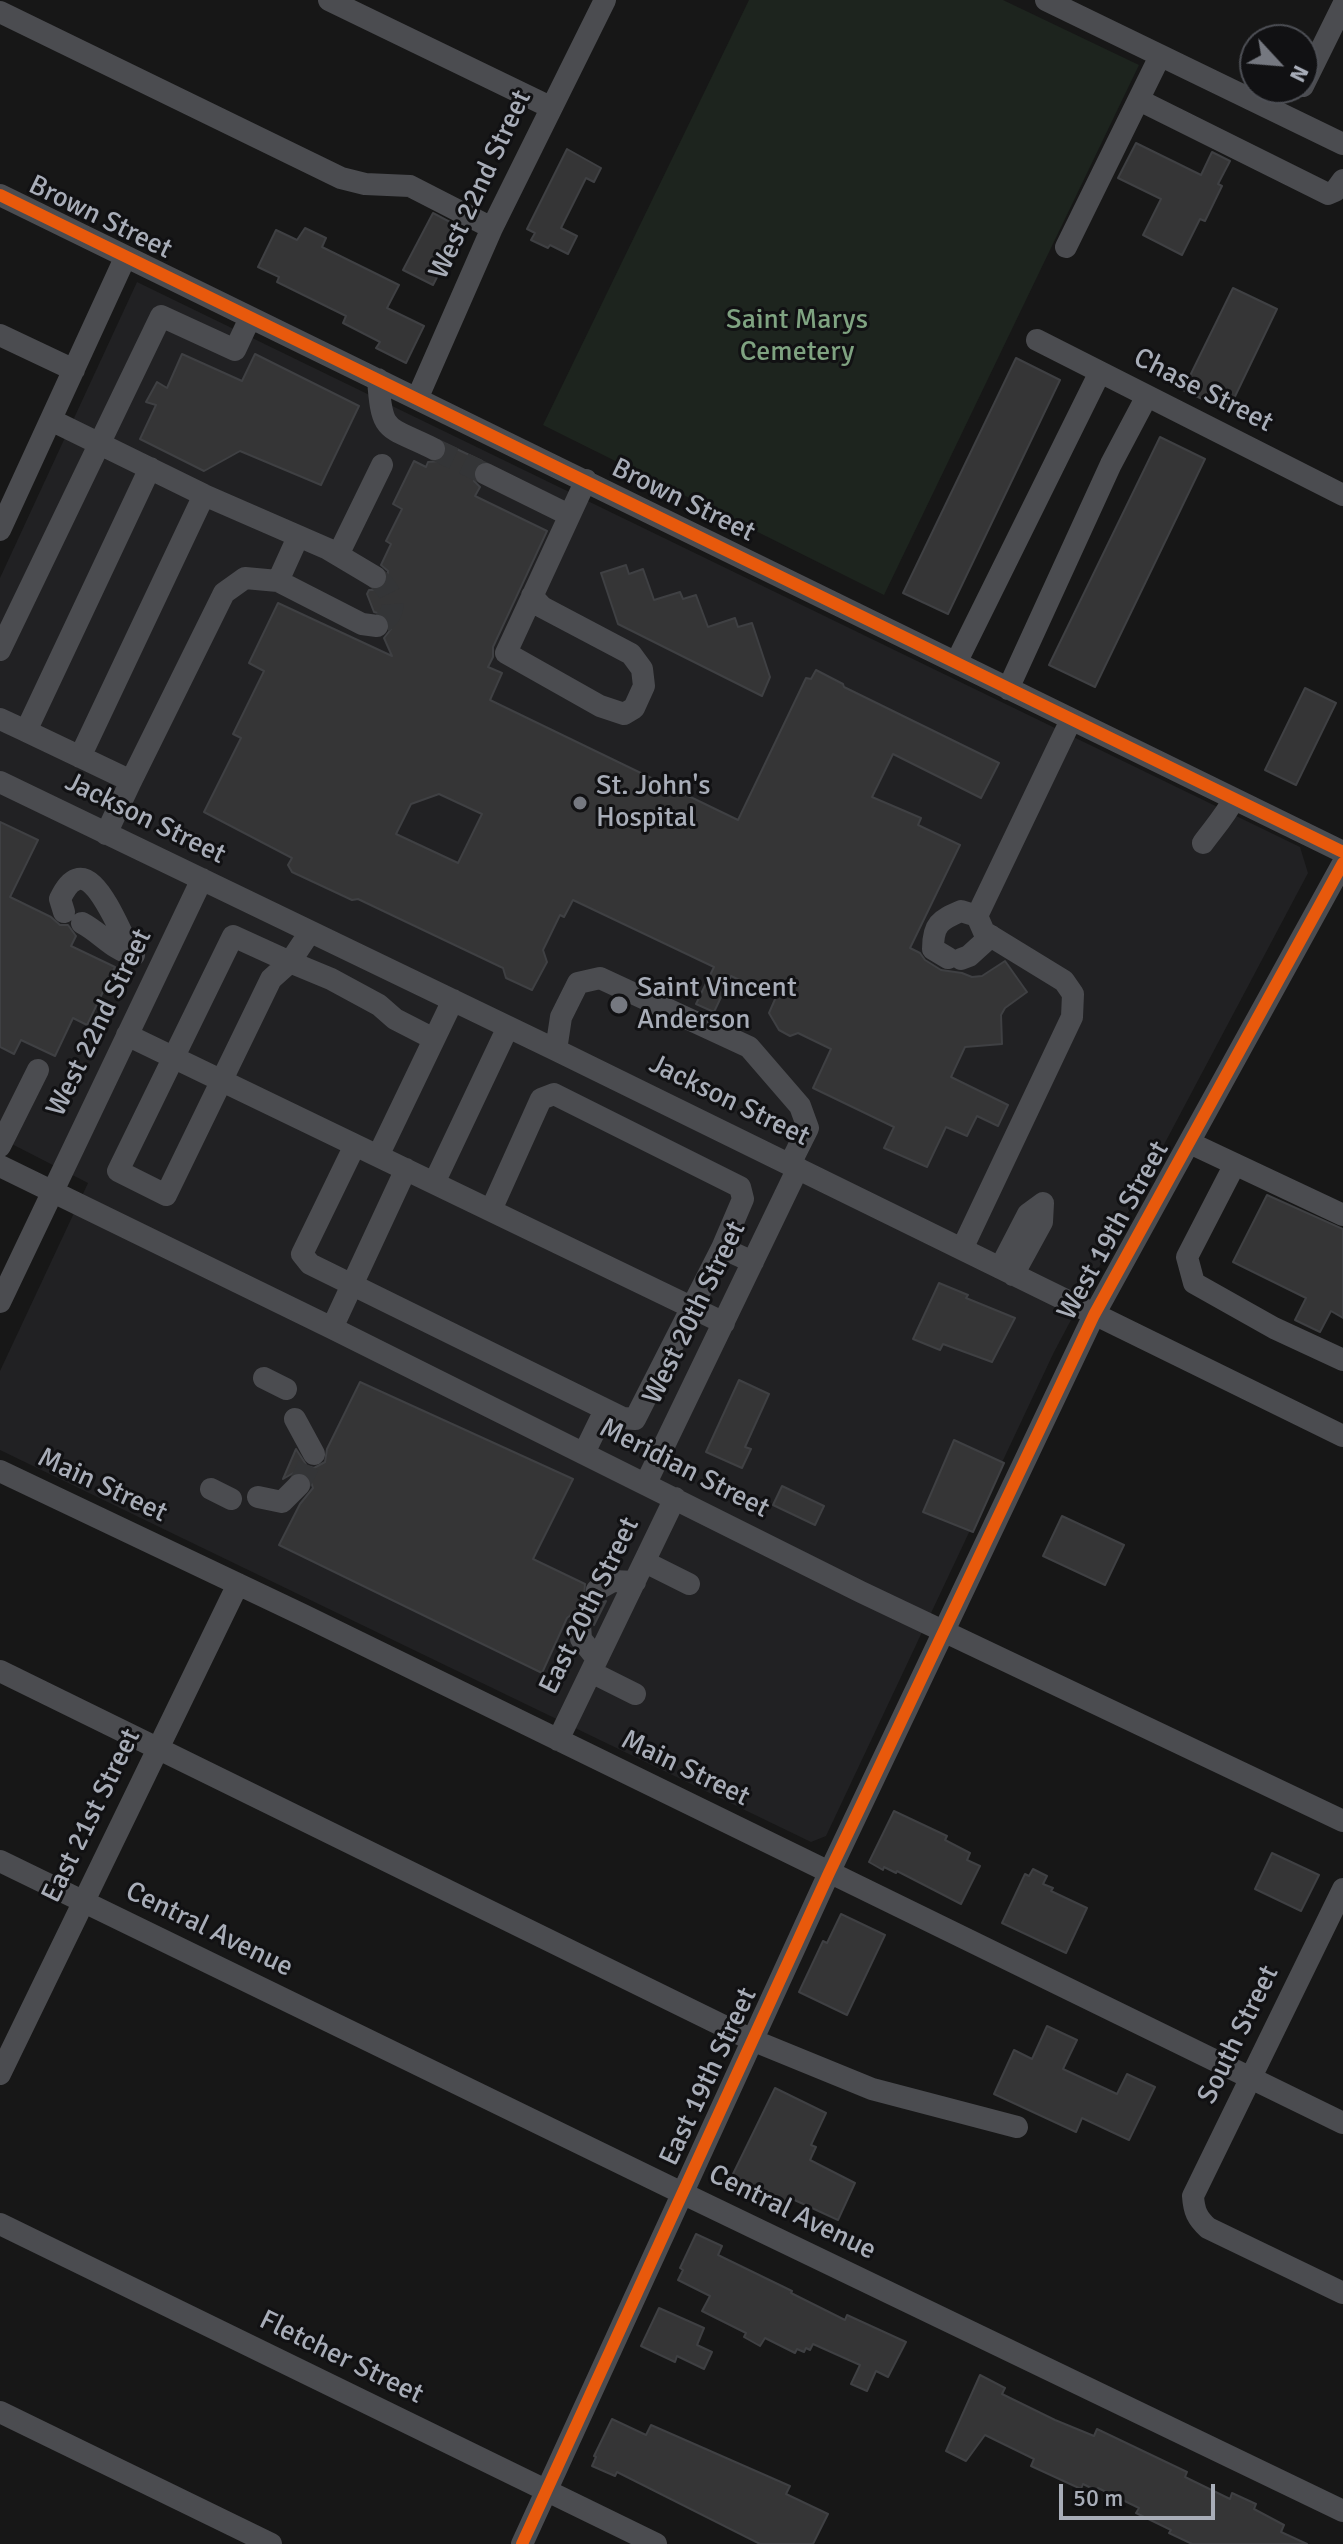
<!DOCTYPE html>
<style>
body{margin:0}
#map{position:relative;width:1343px;height:2544px;overflow:hidden;background:#171717;font-family:Signika,sans-serif}
canvas{display:block}
.north{position:absolute;left:1239px;top:24px;width:80px;height:80px;box-sizing:border-box;background:#111113;border:2px solid #4d4f55;border-radius:50%;rotate:116deg;font-size:22px;font-weight:700;line-height:32px;text-align:center;color:#a8adb8}
.north::after{content:'';display:block;margin:auto;width:28px;height:36px;background:#757880;clip-path:polygon(50% 0,100% 100%,50% 72%,0 100%)}
.scale{position:absolute;left:1059px;top:2484px;width:156px;height:36px;box-sizing:border-box;border:4px solid #a8adb8;border-top:0;padding-left:10px;font-size:24px;line-height:28px;white-space:nowrap;color:#a8adb8;-webkit-text-stroke:6px #111113;paint-order:stroke}
</style>
<div id="map">
<canvas width="1343" height="2544"></canvas>
<div class="north">N</div>
<div class="scale">50 m</div>
</div>
<script>
const g = document.querySelector('canvas').getContext('2d');
g.lineJoin = 'round';
function paint(path, color) {
  g.fillStyle = color;
  g.fill(path, 'evenodd');
}
function trace(path, color, width, dash) {
  g.strokeStyle = color;
  g.lineWidth = width;
  g.lineCap = dash ? 'butt' : 'round';
  g.setLineDash(dash || []);
  g.stroke(path);
}
function drawText(font, color, halo, rows, align = 'center') {
  g.font = font + ' Signika,sans-serif';
  g.lineWidth = 6;
  g.setLineDash([]);
  g.textBaseline = 'middle';
  g.strokeStyle = halo;
  g.fillStyle = color;
  for (const [text, x, y, turn = 0] of rows) {
    g.save();
    g.translate(x, y);
    g.rotate((+turn || 0) * Math.PI / 180);
    g.textAlign = isNaN(turn) ? turn : align;
    if (halo) g.strokeText(text, 0, 0);
    g.fillText(text, 0, 0);
    g.restore();
  }
}
const built = new Path2D(`
 M137 282 1300 847 1308 873 1054 1352 826 1836 811 1842 0 1450V1371L88 1183 0 1138V578Z`);
const green = new Path2D(`
 M749 0H1003L1139 65 884 595 543 425Z`);
const building = new Path2D(`
 M1136 143 1201 175 1212 152 1230 161 1218 184 1222 186 1205 221 1200 219 1182 255 1143 235 1161 199 1118 178Z
 M567 149 601 168 594 182 586 178 561 228 577 236 568 254 550 245 548 248 531 240 535 233 527 229Z
 M433 213 467 231 457 252 451 250 433 285 403 270Z
 M305 228 326 238 322 247 399 285 387 308 424 326 406 363 376 348 380 342 343 323 346 316 277 282 279 277 258 267 276 230 297 240Z
 M1233 288 1277 309 1228 411 1183 390Z
 M182 354 242 381 255 354 359 406 321 485 240 451 204 471 140 439 156 405 146 402 157 382 167 388Z
 M1016 358 1060 380 948 614 903 593Z
 M1160 437 1205 459 1095 687 1049 665Z
 M446 444 482 461 473 469 474 481 480 487 475 496 547 531 493 647V657L488 667 502 673 490 700 738 820 806 678 811 679 816 670 843 684 844 687 999 763 981 798 893 754 872 797 921 818 918 825 960 845 910 948 920 953 925 960 941 970 962 973 972 977 982 976 1005 961 1027 992 1005 1008 1001 1015 1002 1044 965 1047 951 1077 1008 1105 998 1126 977 1116 967 1136 946 1127 927 1167 884 1148 894 1127 813 1088 831 1049 798 1033 790 1036 779 1030 769 1013 776 997 731 976 714 1012 696 1004 714 967 573 900 564 917 560 915 543 950 547 962 532 990 506 978 503 968 358 899 352 900 292 872 288 865 292 858 204 812 241 738 233 734 264 671 249 663 278 603 392 656 384 638 391 629 390 621 385 615 374 612 367 594 369 590H381L387 583 388 571 381 565 391 544 386 541 402 509 393 504 414 461 426 467 428 462 441 461 447 454ZM439 794 482 814 458 863 396 834 411 804Z
 M626 565 629 574 643 569 654 600 680 592 683 599 696 595 708 627 735 618 738 627 752 623 770 677 762 696 618 624 601 573Z
 M1305 688 1336 703 1296 785 1265 770Z
 M0 822 38 840 10 897 51 917 60 925H68L76 936 71 946 115 967 87 1025 73 1018 55 1056 21 1040 14 1054 0 1047Z
 M1267 1195 1343 1229V1318L1331 1311 1320 1332 1295 1320 1306 1298 1233 1262Z
 M939 1283 968 1295 966 1298 1015 1318 992 1362 943 1344 940 1350 913 1339Z
 M739 1380 769 1394 745 1447 751 1449 742 1468 706 1452Z
 M360 1382 573 1479 533 1559 585 1584 584 1596 591 1602 598 1604 606 1601 594 1625 591 1617 585 1612 573 1613 567 1618 542 1673 279 1545 300 1504 313 1488 309 1476 303 1472H295L283 1479 296 1449 307 1466 314 1468 325 1462 327 1449Z
 M954 1440 1004 1463 973 1532 923 1512Z
 M782 1486 824 1506 815 1525 773 1505Z
 M1062 1516 1124 1545 1105 1585 1043 1556Z
 M894 1811 947 1836 945 1840 970 1853 967 1860 980 1866 961 1904 897 1871 896 1873 884 1867 883 1870 869 1862Z
 M1272 1853 1319 1875 1301 1911 1255 1889Z
 M1033 1869 1047 1876 1043 1884 1053 1888 1051 1891 1087 1908 1066 1953 1002 1923 1025 1874 1029 1876Z
 M841 1914 885 1935 847 2015 799 1992 823 1941 827 1943Z
 M1047 2026 1077 2040 1063 2069 1117 2094 1127 2074 1155 2087 1129 2140 1082 2118 1076 2132 994 2094 1014 2050 1032 2059Z
 M775 2088 826 2113 811 2145 816 2147 810 2160 855 2183 838 2220 788 2197 786 2202 732 2176Z
 M696 2234 722 2246 718 2255 792 2291 791 2293 845 2320 847 2315 906 2342 888 2377 876 2371 867 2391 851 2384 860 2365 813 2344 810 2350 806 2348 804 2352 797 2349 795 2353 765 2338 760 2346 744 2337 746 2333 702 2311 710 2296 678 2280 683 2270 680 2268Z
 M659 2308 704 2328 697 2345 712 2352 704 2369 677 2356 675 2362 641 2346Z
 M980 2375 1005 2388 1002 2394 1055 2420 1094 2436 1097 2429 1187 2472 1185 2477 1230 2499 1232 2493 1256 2504 1254 2509 1284 2525 1281 2532 1307 2544H1192L1169 2533 1171 2530 1136 2513 1139 2508 1098 2488 1097 2491 1083 2484 1081 2489 1031 2466 1034 2459 985 2435 966 2461 946 2451Z
 M612 2419 646 2435 651 2425 790 2486 786 2494 828 2514 813 2544H760L617 2472 615 2476 592 2466 596 2457 594 2456Z`);
const minorTunnel = new Path2D(`
 M434 449 486 474
 M375 577C393 591 402 612 377 626
 M299 1485 314 1454
 M580 1625 597 1590`);
const minor = new Path2D(`
 M329 0 550 107
 M1046 0 1343 144
 M0 12 341 178 365 184 410 186 492 228
 M1303 86 1343 5
 M1139 100 1328 194 1335 191 1343 180
 M0 195 1343 852
 M1066 247 1160 56
 M0 335 74 370
 M1037 340 1343 495
 M378 379C382 435 386 425 434 449
 M417 399 492 228 605 0
 M51 420 204 495 328 549 375 577
 M486 474 569 515
 M0 530 125 258
 M338 555 382 465
 M278 581 362 624 377 626
 M532 596 542 607 631 654 642 669 644 686 634 708 624 714 600 706 506 653 586 480
 M0 650 161 316 235 350 250 318
 M956 663 1100 372
 M1008 689 1111 464 1147 396
 M0 719 26 731 150 468
 M26 731 131 781 106 834
 M80 757 204 495
 M131 781 224 593 245 578 278 581 298 537
 M0 782 556 1050 1343 1436
 M1203 843C1214 828 1225 816 1234 799
 M64 912 60 899C89 837 119 936 134 955 113 950 101 933 82 923
 M310 932 290 962 233 936 118 1171 166 1195 271 979 290 962 331 979 379 1005 395 1019 434 1039
 M948 958 933 949C933 924 940 920 961 911L977 916
 M961 959 969 956 991 936
 M127 1035 724 1323
 M556 1050 561 1017 578 983 600 978 749 1047 800 1106 808 1128 790 1164
 M1190 1143 1343 1215
 M355 1145 302 1254 310 1264 623 1418 635 1419 722 1248 753 1262
 M0 1146 38 1070
 M378 1156 453 1000
 M1235 1164 1187 1257 1194 1283 1274 1328 1343 1360
 M0 1166 332 1328 861 1592 1343 1821
 M434 1183 508 1027
 M491 1210 541 1099 554 1094 740 1187 743 1199 722 1248
 M962 1249 1072 1017 1073 994 1064 981 984 932 977 916 1071 720
 M1000 1268 1028 1214 1043 1203 1042 1222 1013 1275
 M0 1302 202 879
 M332 1328 406 1169
 M264 1378 286 1389
 M295 1419 314 1454
 M584 1453 605 1410
 M0 1471 303 1615 1343 2123
 M646 1483 798 1168
 M211 1489 231 1499
 M258 1497 282 1502 299 1485
 M645 1562 689 1584
 M597 1590 613 1581 635 1582
 M580 1625 581 1639 597 1659
 M0 1671 752 2040 872 2089 1017 2127
 M591 1672 635 1694
 M558 1740 675 1498
 M0 1861 682 2193 1343 2511
 M1343 1889 1193 2196C1194 2211 1197 2218 1208 2228L1343 2293
 M0 2074 238 1584
 M0 2224 656 2544
 M0 2412 271 2544
 M522 2544 829 1873 1094 1315 1343 863`);
const cycleway = new Path2D(`
 M0 195 1343 852
 M522 2544 829 1873 1094 1315 1343 863`);
const markers = [
 [580,803,8,"#757880"],
 [619,1005,10,"#757880"]
];
const streetNames = [
 ["West 22nd Street",481,185,-65],
 ["Brown Street",100,218,26],
 ["Chase Street",1203,391,27],
 ["Brown Street",683,501,26],
 ["Jackson Street",145,819,26],
 ["West 22nd Street",100,1023,-64],
 ["Jackson Street",729,1101,26],
 ["West 19th Street",1114,1231,-61],
 ["West 20th Street",695,1313,-64],
 ["Meridian Street",684,1469,27],
 ["Main Street",102,1486,25],
 ["East 20th Street",590,1606,-64],
 ["Main Street",685,1769,26],
 ["East 21st Street",92,1816,-64],
 ["Central Avenue",209,1930,26],
 ["South Street",1239,2035,-64],
 ["East 19th Street",709,2077,-65],
 ["Central Avenue",792,2213,26],
 ["Fletcher Street",341,2358,26]
];
const parkNames = [
 ["Saint Marys",797,321],
 ["Cemetery",797,353]
];
const poiNames = [
 ["St. John's",596,787],
 ["Hospital",596,819],
 ["Saint Vincent",637,989],
 ["Anderson",637,1021]
];
paint(built, '#212123');
paint(green, '#1d241e');
paint(building, '#353536');
trace(building, '#3f4043', 2);
trace(minorTunnel, '#343537', 22, [22, 11]);
trace(minor, '#4b4c50', 22);
trace(cycleway, '#e8590c', 12);
for (const [x, y, r, color] of markers) {
  const dot = new Path2D();
  dot.arc(x, y, r, 0, 2 * Math.PI);
  g.fillStyle = color;
  g.fill(dot);
  trace(dot, '#111113', 3);
}
drawText('28px', '#a8adb8', '#111113', streetNames);
drawText('28px', '#7fa381', '#111113', parkNames);
drawText('28px', '#a8adb8', '#111113', poiNames, 'left');
</script>
